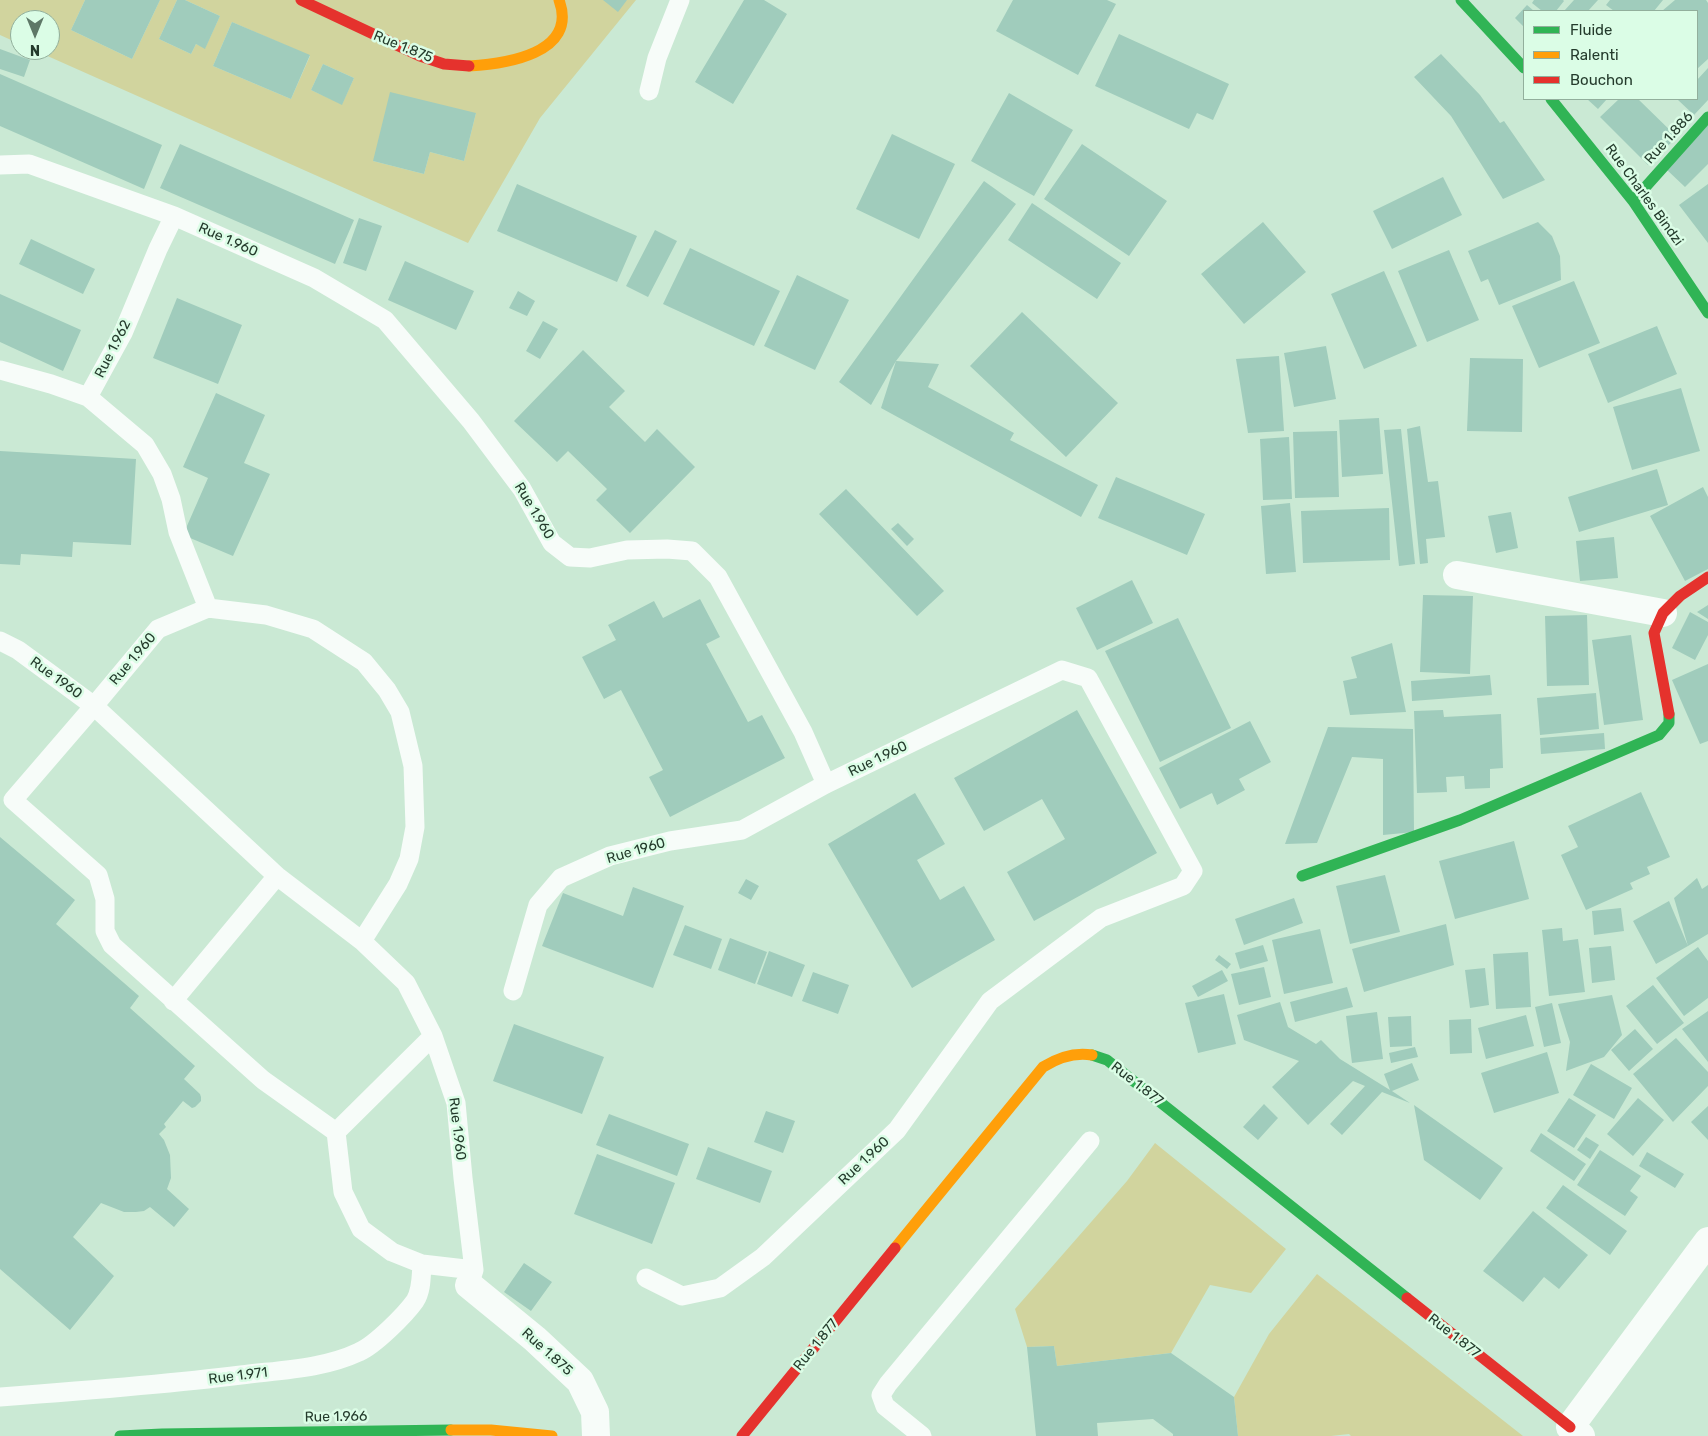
<!DOCTYPE html>
<style>
body{margin:0}
#map{position:relative;width:1708px;height:1436px;overflow:hidden;background:#cae9d4;font-family:Rubik,sans-serif}
canvas{display:block}
.legend{position:absolute;left:1523px;top:10px;width:175px;height:90px;box-sizing:border-box;background:#dbfde6;border:1px solid #92af9c;margin:0;padding:6px 9px;list-style:none;font-size:15px;color:#243b2c}
.legend li{display:flex;align-items:center;gap:10px;height:25px}
.legend b{width:25px;border:1px solid #92af9c}
.north{position:absolute;left:10px;top:10px;width:50px;height:50px;box-sizing:border-box;background:#dbfde6;border:1px solid #92af9c;border-radius:50%;rotate:180deg;font-size:14px;font-weight:700;line-height:20px;text-align:center;color:#243b2c}
.north::after{content:'';display:block;margin:auto;width:18px;height:22px;background:#5e7867;clip-path:polygon(50% 0,100% 100%,50% 72%,0 100%)}
</style>
<div id="map">
<canvas width="1708" height="1436"></canvas>
<ul class="legend">
<li><b style="height:6px;background:#30b455"></b>Fluide</li>
<li><b style="height:6px;background:#ff9f0a"></b>Ralenti</li>
<li><b style="height:6px;background:#e5322d"></b>Bouchon</li>
</ul>
<div class="north">N</div>
</div>
<script>
const g = document.querySelector('canvas').getContext('2d');
g.lineJoin = 'round';
function paint(path, color) {
  g.fillStyle = color;
  g.fill(path, 'evenodd');
}
function trace(path, color, width, dash) {
  g.strokeStyle = color;
  g.lineWidth = width;
  g.lineCap = dash ? 'butt' : 'round';
  g.setLineDash(dash || []);
  g.stroke(path);
}
function drawText(font, color, halo, rows, align = 'center') {
  g.font = font + ' Rubik,sans-serif';
  g.lineWidth = 5;
  g.setLineDash([]);
  g.textBaseline = 'middle';
  g.strokeStyle = halo;
  g.fillStyle = color;
  for (const [text, x, y, turn = 0] of rows) {
    g.save();
    g.translate(x, y);
    g.rotate((+turn || 0) * Math.PI / 180);
    g.textAlign = isNaN(turn) ? turn : align;
    if (halo) g.strokeText(text, 0, 0);
    g.fillText(text, 0, 0);
    g.restore();
  }
}
const green = new Path2D(`
 M0 0H85L71 30 132 59 160 0H177L159 39 191 54 196 44 205 48 220 16 185 0H636L540 118 468 243 34 50H50V20H20V44L0 35ZM232 22 310 56 291 99 213 66ZM323 64 354 78 342 104 311 90ZM476 113 464 161 430 152 424 174 373 161Z
 M1155 1143 1286 1249 1251 1293 1210 1285 1171 1353 1057 1366 1054 1346 1027 1347 1015 1309 1127 1181Z
 M1317 1274 1523 1436H1351L1349 1434 1331 1436H1238L1234 1397 1269 1334Z`);
const building = new Path2D(`
 M85 0H160L132 59 71 30Z
 M177 0H185L220 16 205 49 196 44 191 54 159 39Z
 M603 0H627L618 12Z
 M744 0H764L787 14 733 104 695 82Z
 M1013 0H1107L1116 4 1078 75 996 31Z
 M1534 0H1563L1564 1 1556 11H1542L1532 3Z
 M1574 0H1598L1588 11H1564Z
 M1610 0H1663L1654 11H1614L1606 5Z
 M1675 0H1706L1708 3V59L1697 69V11H1662Z
 M1527 5 1534 11H1524V27L1515 18Z
 M232 22 310 55 291 99 213 66Z
 M1119 34 1229 84 1213 120 1197 113 1189 129 1095 86Z
 M0 49 30 60 24 77 0 69Z
 M1441 54 1480 95 1500 123 1504 121 1545 180 1503 199 1451 116 1414 77Z
 M323 64 354 78 342 105 311 90Z
 M1708 68V100L1694 115 1678 100 1697 99V80Z
 M0 74 162 145 144 189 0 126Z
 M390 92 476 113 464 161 430 152 424 174 373 161Z
 M1009 93 1073 130 1034 196 971 161Z
 M1587 99H1607L1598 109Z
 M1619 99H1638L1677 137 1648 165 1600 117Z
 M1708 125V164L1685 187 1666 169Z
 M892 134 955 164 919 239 856 209Z
 M180 144 354 220 335 264 160 188Z
 M1082 144 1167 201 1129 256 1044 199Z
 M1443 177 1462 215 1392 249 1373 211Z
 M984 181 1016 204 896 361 939 364 928 387 1014 433 1010 440 1098 485 1081 517 881 408 896 361 871 405 839 382Z
 M517 184 637 236 617 282 497 231Z
 M1708 184V243L1679 205Z
 M1032 203 1121 263 1097 299 1008 240Z
 M359 218 382 226 366 271 343 263Z
 M1263 222 1306 272 1244 324 1201 274Z
 M1538 222 1552 236 1560 256 1561 280 1499 305 1488 279 1481 282 1468 251Z
 M655 230 677 241 648 297 626 286Z
 M31 239 95 269 83 294 19 264Z
 M690 248 780 291 754 346 663 304Z
 M1449 250 1479 320 1427 342 1398 271Z
 M405 261 474 291 456 330 388 300Z
 M1384 271 1417 346 1364 369 1331 294Z
 M797 275 849 300 815 370 764 346Z
 M1574 281 1600 343 1539 368 1512 306Z
 M518 291 535 301 527 316 509 308Z
 M0 294 81 330 63 371 0 342Z
 M177 298 242 325 218 384 153 358Z
 M1022 312 1118 403 1066 457 970 366Z
 M543 321 558 329 540 359 526 351Z
 M1657 326 1677 374 1608 403 1588 354Z
 M1326 346 1336 399 1294 407 1284 353Z
 M583 350 625 391 609 407 645 442 657 429 695 467 630 533 596 500 607 489 568 451 557 462 514 421Z
 M1279 356 1284 431 1248 433 1236 359Z
 M1470 358 1523 359 1522 432 1467 431Z
 M1681 388 1700 451 1632 470 1613 407Z
 M216 393 265 415 244 463 270 474 233 556 183 535 208 478 183 467Z
 M1379 418 1383 474 1342 477 1339 420Z
 M1420 426 1428 482 1438 481 1445 537 1426 539 1428 563 1420 564 1407 429Z
 M1401 429 1415 564 1399 566 1384 430Z
 M1337 431 1339 497 1295 498 1293 432Z
 M1289 437 1292 499 1263 500 1260 439Z
 M0 451 136 459 131 545 73 542 72 557 21 554 20 565 0 564Z
 M1657 469 1668 505 1579 532 1568 497Z
 M1116 477 1205 514 1187 555 1098 518Z
 M1703 487 1708 497V569L1685 581 1650 516Z
 M846 489 944 591 917 616 819 514Z
 M1290 503 1296 572 1266 574 1261 506Z
 M1389 508 1390 560 1303 563 1301 511Z
 M1511 512 1518 548 1496 553 1488 516Z
 M898 523 914 539 907 546 891 529Z
 M1614 537 1618 578 1580 581 1576 541Z
 M1132 580 1153 623 1097 650 1076 608Z
 M1423 595 1473 596 1470 674 1420 672Z
 M700 599 720 637 706 644 748 722 762 715 785 758 670 817 649 777 663 770 621 690 604 699 582 657 616 640 608 625 654 601 663 618Z
 M1708 605V619L1697 612Z
 M1690 612 1708 622V635L1695 660 1672 648Z
 M1587 615 1589 685 1547 686 1545 616Z
 M1178 618 1231 728 1160 762 1105 651Z
 M1631 635 1643 720 1604 725 1592 640Z
 M1392 643 1406 712 1350 715 1343 681 1357 678 1351 657Z
 M1708 664V741L1700 744 1672 680Z
 M1490 675 1492 695 1412 701 1411 681Z
 M1596 693 1599 729 1540 735 1537 698Z
 M1077 710 1157 853 1034 921 1007 872 1065 839 1042 799 984 831 954 778Z
 M1443 710 1444 717 1501 714 1503 768 1490 769V788L1465 789 1464 776 1446 777 1447 792 1417 793 1414 711Z
 M1250 721 1271 762 1239 779 1245 790 1217 805 1212 793 1180 809 1159 768Z
 M1328 727 1413 729 1414 832 1383 835V759L1352 757 1317 843 1285 844Z
 M1604 733 1605 749 1541 754 1540 738Z
 M1641 792 1670 857 1647 867 1650 874 1630 883 1633 889 1586 910 1561 855 1578 847 1568 826Z
 M915 793 945 844 917 860 940 900 964 886 995 940 912 988 828 844Z
 M0 837 75 900 56 924 139 996 130 1008 195 1066 184 1079 200 1094 201 1097V1101L195 1107 192 1108 183 1101 164 1124 166 1127 159 1134 164 1140 170 1155 171 1178 167 1189 189 1209 174 1227 150 1207 144 1211 136 1212H124L101 1203 73 1237 114 1276 70 1330 0 1269Z
 M1514 841 1529 899 1455 919 1439 861Z
 M1385 875 1400 932 1350 944 1336 886Z
 M1697 878 1702 889 1708 885V934L1688 946 1656 964 1633 921 1669 901 1688 946 1674 898Z
 M746 879 759 886 751 900 738 893Z
 M633 887 684 906 653 988 542 946 563 893 623 916Z
 M1294 898 1303 923 1244 945 1235 919Z
 M1621 908 1624 931 1594 935 1592 911Z
 M1446 924 1454 965 1364 992 1352 949Z
 M685 925 722 939 711 969 673 955Z
 M1562 928 1563 941 1578 939 1585 992 1549 996 1542 930Z
 M1320 929 1333 983 1284 994 1272 940Z
 M730 938 767 952 755 984 718 970Z
 M1263 945 1268 961 1240 969 1235 953Z
 M1611 946 1615 980 1592 983 1589 948Z
 M1698 947 1708 961V998L1684 1016 1656 978Z
 M769 951 805 965 792 997 757 984Z
 M1528 952 1531 1007 1496 1009 1493 954Z
 M1219 955 1231 964 1227 969 1215 960Z
 M1264 967 1271 997 1239 1005 1231 974Z
 M1485 968 1489 1005 1470 1008 1465 970Z
 M1222 970 1228 981 1198 997 1192 986Z
 M813 972 849 985 838 1014 802 1001Z
 M1653 985 1684 1023 1657 1044 1626 1006Z
 M1347 987 1353 1007 1295 1022 1290 1002Z
 M1224 994 1236 1044 1198 1053 1185 1003Z
 M1612 995 1622 1035 1604 1057 1566 1071 1570 1042 1558 1004Z
 M1280 1002 1288 1027 1316 1044 1321 1040 1340 1059 1390 1090 1384 1074 1412 1063 1419 1080 1392 1091 1410 1103 1382 1092 1342 1135 1330 1124 1365 1086 1353 1081 1308 1125 1272 1087 1299 1061 1244 1040 1237 1015Z
 M1552 1003 1561 1043 1544 1047 1535 1007Z
 M1708 1011V1062L1682 1029Z
 M1377 1012 1383 1059 1352 1063 1346 1016Z
 M1526 1015 1534 1046 1486 1059 1478 1028Z
 M1411 1016 1412 1046 1390 1047 1388 1017Z
 M1471 1019 1472 1053 1450 1054 1449 1020Z
 M514 1024 604 1057 582 1114 493 1081Z
 M1635 1029 1653 1049 1629 1071 1611 1050Z
 M1676 1038 1708 1072V1086L1673 1122 1633 1074Z
 M1415 1047 1418 1057 1391 1063 1389 1053Z
 M1547 1052 1559 1093 1494 1113 1481 1073Z
 M1591 1064 1632 1088 1614 1119 1573 1095Z
 M1569 1098 1596 1115 1574 1148 1547 1131Z
 M1638 1098 1664 1120 1633 1156 1607 1134Z
 M1264 1104 1278 1118 1258 1140 1243 1127Z
 M1414 1105 1503 1168 1480 1200 1424 1160Z
 M1708 1106V1140L1691 1122Z
 M766 1111 795 1121 783 1153 754 1142Z
 M609 1114 689 1144 677 1176 596 1145Z
 M1541 1133 1586 1164 1574 1181 1530 1151Z
 M1586 1137 1599 1145 1590 1159 1577 1150Z
 M708 1147 772 1171 760 1203 696 1179Z
 M1600 1150 1641 1176 1630 1191 1638 1197 1625 1216 1577 1185Z
 M1647 1152 1684 1174 1675 1188 1639 1166Z
 M597 1154 675 1183 652 1244 574 1214Z
 M1563 1185 1627 1231 1610 1255 1546 1208Z
 M1533 1211 1588 1255 1559 1289 1544 1277 1523 1302 1483 1271Z
 M524 1263 552 1282 531 1311 504 1292Z
 M1054 1346 1057 1366 1171 1353 1234 1397 1238 1436H1173V1434L1153 1419 1097 1423 1098 1436H1036L1027 1347Z`);
const lane = new Path2D(`
 M649 91 657 58 680 0
 M0 165 29 164 174 216 314 278 385 320 471 421 522 489 552 543 570 557 590 558 627 550 667 549 692 551 718 577 803 732 826 784 1062 670 1088 678 1193 871 1183 886 1101 918 990 1001 897 1130 763 1257 720 1288 682 1296 646 1278
 M0 370 51 384 88 397 123 333 158 249 174 216
 M88 397 145 445 162 474 171 499 178 532 208 608
 M0 641 18 650 94 706 13 800 98 875 105 899V931L112 945 263 1080 336 1132 343 1192 361 1229 392 1252 422 1264 474 1270
 M362 941 398 884 409 859 415 827 413 766 400 712 387 690 364 662 313 629 266 615 208 608 158 629 94 706 277 876 362 941 406 983 433 1036 456 1103 463 1178 474 1270 469 1285
 M513 991 538 905 561 878 610 856 670 841 742 830 826 784
 M173 1001 277 876
 M336 1132 433 1036
 M0 1397C81 1391 161 1385 241 1375 281 1370 323 1369 359 1352 375 1345 405 1315 415 1301 422 1290 421 1276 422 1264
 M922 1436 885 1406 881 1395 888 1384 1090 1141`);
const street = new Path2D(`
 M1457 575 1663 613
 M469 1285 535 1339 580 1381 595 1412 596 1436
 M1581 1436 1570 1427 1708 1241`);
const fast = new Path2D(`
 M1461 0 1524 68
 M1551 99 1633 201 1708 313
 M1633 201 1708 117
 M1302 876 1460 820 1659 735 1669 723V714
 M1092 1055 1107 1060 1407 1298
 M120 1436 162 1434 451 1430`);
const slow = new Path2D(`
 M469 66C504 64 579 54 559 0
 M895 1248 1043 1067C1059 1057 1074 1052 1092 1055
 M451 1430H491L552 1436`);
const jam = new Path2D(`
 M301 0 420 56 444 64 469 66
 M1669 714 1654 633 1663 613 1680 596 1708 577
 M1407 1298 1570 1427
 M742 1436 895 1248`);
const streetNames = [
 ["Rue 1.875",403,47,22],
 ["Rue 1.886",1669,138,-48],
 ["Rue Charles Bindzi",1644,195,54],
 ["Rue 1.960",228,240,24],
 ["Rue 1.962",113,349,-63],
 ["Rue 1.960",534,511,59],
 ["Rue 1.960",133,659,-50],
 ["Rue 1960",56,678,36],
 ["Rue 1.960",878,759,-26],
 ["Rue 1960",636,851,-16],
 ["Rue 1.877",1137,1084,38],
 ["Rue 1.960",457,1129,83],
 ["Rue 1.960",864,1161,-43],
 ["Rue 1.877",1454,1336,38],
 ["Rue 1.877",816,1345,-51],
 ["Rue 1.875",547,1352,42],
 ["Rue 1.971",238,1376,-7],
 ["Rue 1.966",336,1417,-1]
];
paint(green, '#d1d49e');
paint(building, '#a0ccbc');
trace(lane, '#f7fcf9', 19);
trace(street, '#f7fcf9', 28);
trace(fast, '#30b455', 11);
trace(slow, '#ff9f0a', 11);
trace(jam, '#e5322d', 11);
drawText('14px', '#243b2c', '#dbfde6', streetNames);
</script>
